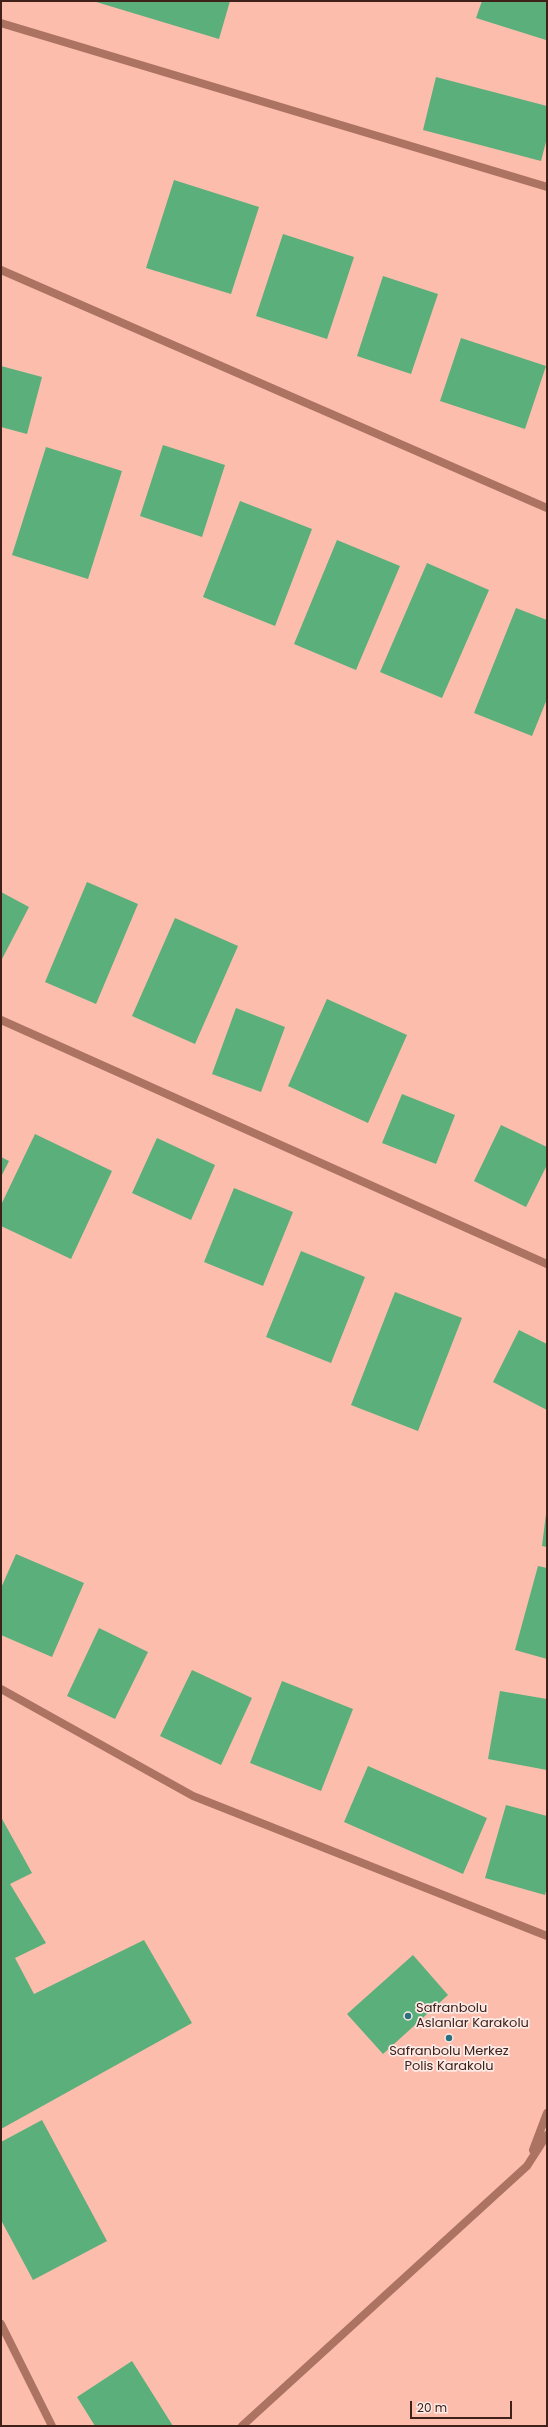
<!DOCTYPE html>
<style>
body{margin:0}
#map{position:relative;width:548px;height:2427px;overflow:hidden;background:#fcbdac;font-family:Poppins,sans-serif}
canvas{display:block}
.frame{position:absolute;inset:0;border:2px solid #3f2119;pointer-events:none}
.scale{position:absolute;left:410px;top:2401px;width:102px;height:18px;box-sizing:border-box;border:2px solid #3f2119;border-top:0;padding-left:5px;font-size:12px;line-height:14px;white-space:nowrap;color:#3f2119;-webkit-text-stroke:3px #fcebe7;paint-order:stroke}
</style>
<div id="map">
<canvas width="548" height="2427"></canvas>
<div class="frame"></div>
<div class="scale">20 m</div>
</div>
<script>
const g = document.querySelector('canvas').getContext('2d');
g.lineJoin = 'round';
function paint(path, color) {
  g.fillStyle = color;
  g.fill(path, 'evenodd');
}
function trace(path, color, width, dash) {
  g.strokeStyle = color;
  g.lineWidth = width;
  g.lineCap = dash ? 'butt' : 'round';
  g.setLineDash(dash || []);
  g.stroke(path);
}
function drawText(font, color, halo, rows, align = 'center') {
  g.font = font + ' Poppins,sans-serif';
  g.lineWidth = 3.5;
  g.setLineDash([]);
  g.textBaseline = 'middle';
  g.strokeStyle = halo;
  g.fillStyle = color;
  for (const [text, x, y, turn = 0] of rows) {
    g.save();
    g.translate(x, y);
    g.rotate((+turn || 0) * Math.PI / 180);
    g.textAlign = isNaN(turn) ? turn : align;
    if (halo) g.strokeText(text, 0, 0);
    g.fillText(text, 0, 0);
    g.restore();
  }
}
const building = new Path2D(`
 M93 1H230L219 39Z
 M482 1H547L546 40 476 18Z
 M436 77 547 106V138L541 161 423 130Z
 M174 180 259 207 231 294 146 268Z
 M283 234 354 257 327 339 256 316Z
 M383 276 438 294 411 374 357 356Z
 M461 338 546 366 525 429 440 401Z
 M1 366 42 377 27 434 1 427Z
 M163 445 225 465 202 537 140 516Z
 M46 447 122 471 88 579 12 555Z
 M240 501 312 529 275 626 203 597Z
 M337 540 400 566 356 670 294 644Z
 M427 563 489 590 442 698 380 672Z
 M516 608 547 620V699L532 736 474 713Z
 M87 882 138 904 96 1004 45 982Z
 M1 892 29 907 1 961Z
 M175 918 238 946 195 1044 132 1016Z
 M327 999 407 1035 368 1123 288 1086Z
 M236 1008 285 1027 261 1092 212 1074Z
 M402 1094 455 1115 436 1164 382 1143Z
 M501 1125 547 1147V1165L526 1207 474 1181Z
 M35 1134 112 1171 71 1259 1 1226V1205Z
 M157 1138 215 1165 191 1220 132 1193Z
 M1 1157 9 1161 1 1177Z
 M234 1188 293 1212 263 1286 204 1262Z
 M301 1251 365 1277 331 1363 266 1337Z
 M395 1292 462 1318 418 1431 351 1405Z
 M519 1330 547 1344V1410L493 1382Z
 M546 1514H547V1547L542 1546Z
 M16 1554 84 1583 52 1657 1 1635V1588Z
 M538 1566 547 1568V1659L515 1650Z
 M99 1628 148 1652 115 1719 67 1696Z
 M192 1670 252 1698 221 1765 160 1736Z
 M282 1681 353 1709 321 1791 250 1763Z
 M500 1691 547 1699V1770L488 1759Z
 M368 1766 487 1818 463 1874 344 1822Z
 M506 1805 547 1816V1887L545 1895 485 1878Z
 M1 1817 32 1873 10 1884 46 1943 15 1958 34 1994 144 1940 192 2023 1 2129Z
 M413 1955 448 1995 383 2054 347 2014Z
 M42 2120 107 2241 33 2280 1 2220V2142Z
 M132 2361 173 2426H95L77 2397Z`);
const service = new Path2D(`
 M1 23 547 187`);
const minor = new Path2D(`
 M1 270 547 508
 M1 1020 547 1264
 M1 1689 193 1796 547 1936
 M1 2324 52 2426`);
const tertiary = new Path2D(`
 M533 2150 547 2113
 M242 2426 527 2166 547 2135`);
const markers = [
 [408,2016,4,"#2b707f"],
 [449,2038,4,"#2b707f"]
];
const poiNames = [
 ["Safranbolu",416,2009],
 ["Aslanlar Karakolu",416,2024],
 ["Safranbolu Merkez",449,2052,"center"],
 ["Polis Karakolu",449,2067,"center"]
];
paint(building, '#5aaf7b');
trace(service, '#ac7262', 8);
trace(minor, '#ac7262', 8);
trace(tertiary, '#ac7262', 8);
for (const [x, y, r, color] of markers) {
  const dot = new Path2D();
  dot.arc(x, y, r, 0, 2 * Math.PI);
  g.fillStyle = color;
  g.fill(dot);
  trace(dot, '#fcebe7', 1.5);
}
drawText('13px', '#3f2119', '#fcebe7', poiNames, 'left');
</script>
